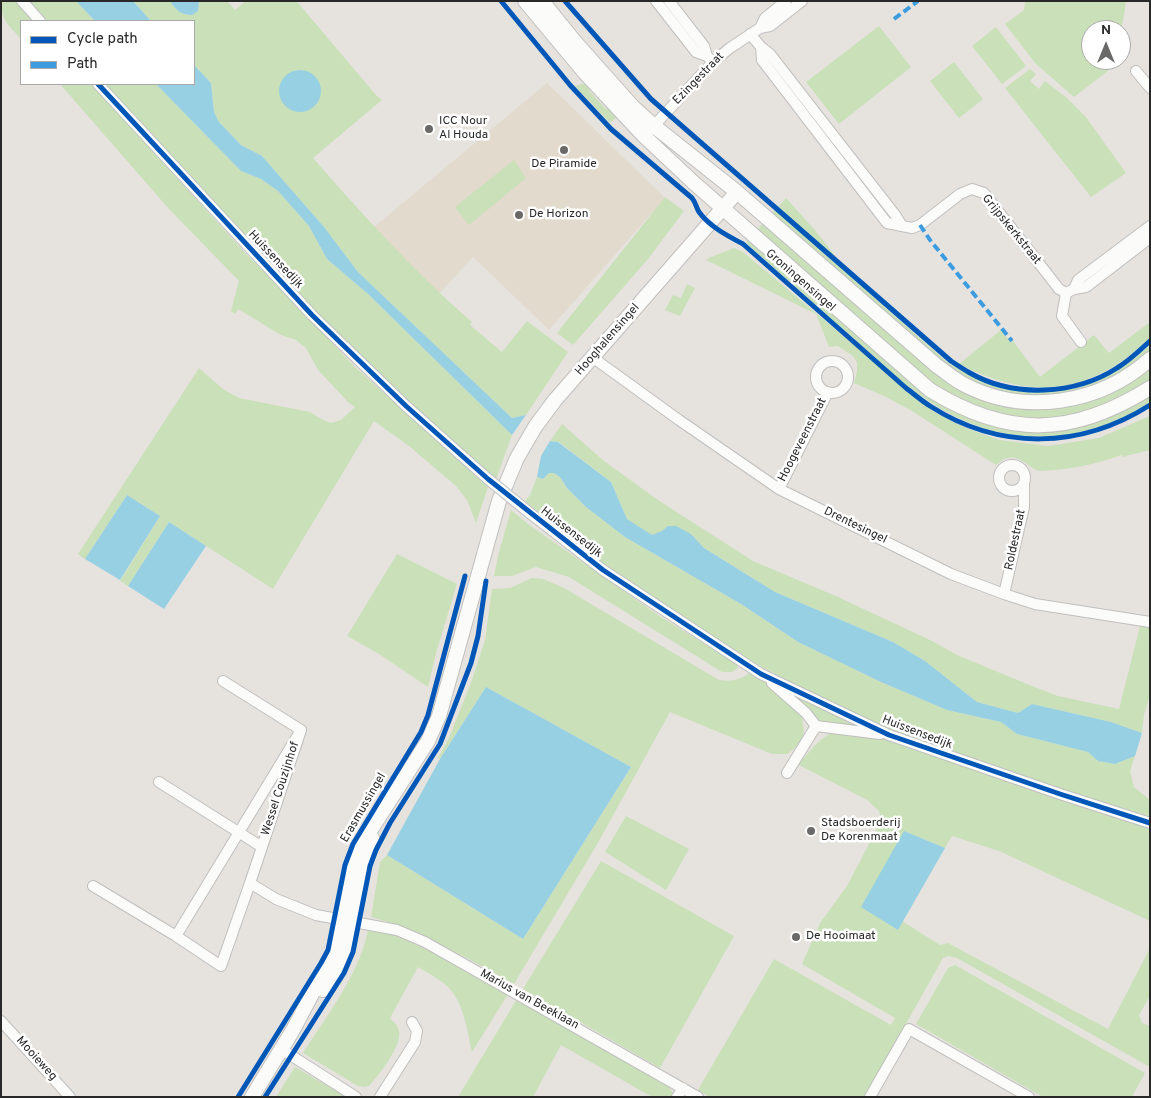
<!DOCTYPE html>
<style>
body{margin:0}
#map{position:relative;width:1151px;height:1098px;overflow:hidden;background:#e6e3de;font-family:Overpass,sans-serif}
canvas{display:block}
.frame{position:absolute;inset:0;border:2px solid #282828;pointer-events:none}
.legend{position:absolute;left:20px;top:20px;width:175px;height:65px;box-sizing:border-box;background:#fff;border:1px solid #a9a9a9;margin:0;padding:6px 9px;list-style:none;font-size:15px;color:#282828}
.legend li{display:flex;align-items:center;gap:10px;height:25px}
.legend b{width:25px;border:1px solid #a9a9a9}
.north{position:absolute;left:1081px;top:20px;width:50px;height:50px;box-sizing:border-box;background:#fff;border:1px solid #a9a9a9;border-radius:50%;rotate:0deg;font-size:14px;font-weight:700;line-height:20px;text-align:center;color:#282828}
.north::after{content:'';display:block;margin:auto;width:18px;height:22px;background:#6a6968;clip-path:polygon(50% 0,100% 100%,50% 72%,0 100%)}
</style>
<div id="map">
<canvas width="1151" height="1098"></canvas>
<div class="frame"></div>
<ul class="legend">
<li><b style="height:6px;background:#0057b8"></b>Cycle path</li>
<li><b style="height:6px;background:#3d9ce0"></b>Path</li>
</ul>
<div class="north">N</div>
</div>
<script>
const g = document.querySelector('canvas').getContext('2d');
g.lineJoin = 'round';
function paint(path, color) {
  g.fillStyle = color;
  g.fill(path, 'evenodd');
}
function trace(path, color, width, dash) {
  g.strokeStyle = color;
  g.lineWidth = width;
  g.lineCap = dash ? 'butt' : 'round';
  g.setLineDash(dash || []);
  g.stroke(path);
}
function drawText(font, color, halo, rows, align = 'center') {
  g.font = font + ' Overpass,sans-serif';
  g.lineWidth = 5;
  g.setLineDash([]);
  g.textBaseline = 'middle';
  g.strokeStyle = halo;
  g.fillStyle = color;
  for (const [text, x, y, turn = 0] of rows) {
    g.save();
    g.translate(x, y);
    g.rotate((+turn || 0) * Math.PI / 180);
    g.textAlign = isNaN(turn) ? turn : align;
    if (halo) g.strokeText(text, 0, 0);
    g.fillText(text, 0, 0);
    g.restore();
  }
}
const education = new Path2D(`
 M547 83 665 198 549 330 473 257 434 299 368 232Z`);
const green = new Path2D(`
 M1 1H16L34 21H21V39C9 25 1 21 1 1Z
 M27 1H76L95 21H45Z
 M133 1H170L177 10 188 15 199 5V1H227L235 10 246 1H295L299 4 376 95 382 100 313 158C364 216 414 272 472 322L470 325 502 352 527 321 568 352 526 415 512 418 358 272 324 227 262 156 241 145 219 122 214 112 211 83 194 65V21H151ZM299 70C317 72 325 87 317 104L303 112 293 71Z
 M1025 1H1126L1121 34V30H1091V60H1117V64L1074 97 1036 64 1005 24 1024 10Z
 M879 26 911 67 839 124 806 82Z
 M996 27 1026 66 1002 84 972 46Z
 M954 62 983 99 959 118 930 81Z
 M1030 69 1036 74 1030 81 1039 89 1045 81 1067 98 1086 117 1126 173 1091 197 1005 88Z
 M585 83 589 86 590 92 606 109H613L618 116 610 123 575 86Z
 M60 84H91L248 256 265 272 354 366 488 487 476 523 467 500 456 486 409 446 374 421 273 589 169 522 128 586 120 581 160 516 127 495 85 559 78 554 199 368 223 389 239 398 310 412 323 420 331 423 341 420 355 407 348 402 318 370 306 348 296 340 281 335 238 309 235 314 231 311 239 281 169 209Z
 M103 84H156L241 171 261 179 278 191 309 226 327 259 368 294 512 435 495 482 467 458 308 307Z
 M514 160 526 178 469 225 455 207Z
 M665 197 684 211 648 259 573 345 557 333Z
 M786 198 814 229 837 258 836 259 778 207Z
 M775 210 946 361C1016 408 1088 401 1150 345V354L1126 372 1066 396H1008L955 374 770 215Z
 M765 221 937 371 1046 407 1150 363V384L1137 393 1064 420 1008 419 949 398 755 232Z
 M749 239 929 394 1041 430 1150 394V402C1067 456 980 445 905 384L746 243Z
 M734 248 743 252 934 412 966 428 999 440 1048 446 1099 438 1150 416V450L1122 457V455C1094 465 1067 470 1038 471 1022 462 1013 449 996 465L912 411 886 397 854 383 857 372V362L853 356 838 346 829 347 816 314 706 260 711 257Z
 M687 284 695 288 680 316 665 310 673 295 681 298Z
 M1150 322V338C1138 348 1127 359 1113 367 1060 398 1012 391 959 364L1001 330 1011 342 1013 341 1040 377 1094 335 1109 353Z
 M562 424 604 461 658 500 753 561 838 597 932 641 957 655 1027 684 1058 696 1119 709 1140 626 1150 628V695L1144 715 1142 733 1111 722 1032 704 1018 713 977 702 925 661 893 642 775 592 704 548 691 534 669 526 662 531 652 536 627 519 611 482 559 442 550 441Z
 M549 473H554L560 477 567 488 586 507 625 537 741 604 798 642 881 682 947 710 1001 722 1017 734 1088 752 1098 761 1115 764 1135 756 1130 771 1134 787 1150 800V818L999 774 889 731 848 712 743 657 612 574 525 501 530 495 537 477 543 479Z
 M511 510 528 524 658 615 738 665 737 669 732 672H722L569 577 536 567 512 576H494L498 556Z
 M397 554 457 584 436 653 428 687 379 654 347 636Z
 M532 578 543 579 564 588 719 680C732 682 740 680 751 672L763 679 802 716 804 733 798 746 787 754H772L670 712 599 841 514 984C468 959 422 931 371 917L380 862 387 855 523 939 631 767 486 687 440 759 438 758 449 738 472 680 485 640 492 589 510 588Z
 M783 690 858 727 817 721Z
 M831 733 879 737 1150 829V921L999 851 952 836 945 848 904 831 900 927 902 921 940 945 948 943 1108 1029 1150 948V996L1139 1015 1142 1023 1150 1026V1063L1148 1066 957 958 948 956 943 958 865 1097H709L698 1090 774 959 891 1025 895 1018 802 964 820 923 847 886 881 821 879 811 867 800 797 764C811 753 814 742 831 733Z
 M626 816 689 849 666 890 605 852Z
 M601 861 734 936 660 1068 523 989Z
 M368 930 395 935 443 957 508 994 472 1052C467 1031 465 1007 450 989 442 980 428 973 418 967L390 1018C394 1022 398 1025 399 1031 402 1046 379 1075 369 1086L364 1087 358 1086 303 1053C327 1015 359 975 368 930Z
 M955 965 1145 1073 1132 1097H1043L916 1024 948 968Z
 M517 999 667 1084 673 1093 672 1097H652L561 1045 533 1097H458Z
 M295 1067 346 1097H276Z`);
const water = new Path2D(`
 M76 1H133L151 21H95Z
 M170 1H199L198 11 192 15C181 15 176 10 170 1Z
 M194 65 211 83 214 112 219 122 241 145 262 156 324 227 358 272 512 418 526 415 512 435 368 294 327 259 309 226 278 191 261 179 241 171 156 84H194Z
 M279 91a21 21 0 1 1 42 0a21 21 0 1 1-42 0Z
 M550 441 558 442 611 482 627 519 652 535 662 531 668 526H676L691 534 704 548 775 592 893 642 925 661 977 702 1018 713 1032 704 1111 722 1142 733 1135 756 1115 764 1098 761 1088 752 1017 734 1001 722 947 710 881 682 798 642 741 604 625 537 586 507 567 488 560 477 554 473H549L543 479 537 477 541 456Z
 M127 495 160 516 120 580 85 559Z
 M169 522 206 546 164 609 128 586Z
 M486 687 631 767 523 939 387 855 440 759Z
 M904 831 945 848 898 930 861 907Z`);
const street = new Path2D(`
 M22 1 40 21
 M656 1 696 52 707 56 713 62
 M669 1 704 46 707 56
 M760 28 765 18 786 1
 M750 34 761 47 770 54 896 216 902 226
 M761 47 762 60 887 223 912 228 920 225 960 194 972 189 984 193 1059 289 1066 293 1062 316 1081 342
 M1136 71 1150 88
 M98 84 312 315 406 406 488 479
 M650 130 713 62 730 48 760 28 770 26 802 1
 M1074 289 1078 280 1150 226
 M1066 293 1074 289 1086 287 1150 238
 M592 357 679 420 779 489 951 574 1004 594 1035 604 1150 622
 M816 377a16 16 0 1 1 32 0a16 16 0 1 1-32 0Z
 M999 478a13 13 0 1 1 26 0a13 13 0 1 1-26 0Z
 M779 489 828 392
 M531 514 603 570 761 674 889 735 1060 794 1150 823
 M1004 594 1024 507V484
 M223 681 301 730
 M772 683 806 713 816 726 880 734
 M787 773 816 726
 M159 782 262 847
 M250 883 221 966 176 936 301 730 250 883 276 899 316 915 397 930 425 942 698 1097
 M93 886 176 936
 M1 1021 70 1097
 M281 1049 356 1097
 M380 1097 415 1042 417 1031 412 1022
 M677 1097 683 1088
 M870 1097 909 1029 1029 1097`);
const secondary = new Path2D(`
 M525 1 585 73 644 136 694 183 930 390C1008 438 1072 437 1150 388
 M542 1 575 42 633 107 654 126 737 192 937 366C946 372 955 380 965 385 1025 416 1100 404 1150 359
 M323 990 337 971 345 955 361 875 372 838
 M252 1097 293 1030 333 954 350 872 356 853 428 741 439 716 499 501 517 458 535 427 555 400 737 192`);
const streetBridge = new Path2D(`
 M488 479 531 514`);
const quiet = new Path2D(`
 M894 19 918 1
 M920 225 930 240 1012 341`);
const cycleway = new Path2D(`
 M501 1 570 85 611 129 692 198C696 203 696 207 699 212 710 227 728 236 743 244L906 388C914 394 922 401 930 406 1000 451 1081 449 1150 405
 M565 1 651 99 951 361C957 365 963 369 970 373 1014 398 1075 395 1117 368 1129 361 1139 351 1150 341
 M98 84 312 315 406 406 488 479 603 570 761 674 889 735 1060 794 1150 823
 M238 1097 321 963 328 950 345 865 353 844 421 732 428 715 465 576
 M265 1097 344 973 353 952 370 866 376 850 390 823 440 744 471 663 478 636 486 581`);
const markers = [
 [429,129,5,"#6a6968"],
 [564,150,5,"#6a6968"],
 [519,215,5,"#6a6968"],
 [811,831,5,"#6a6968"],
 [796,937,5,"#6a6968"]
];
const streetNames = [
 ["Ezingestraat",699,79,-46],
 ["Grijpskerkstraat",1011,230,51],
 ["Huissensedijk",275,260,47],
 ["Groningensingel",800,281,41],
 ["Hooghalensingel",608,340,-49],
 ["Hoogeveenstraat",803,440,-63],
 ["Drentesingel",855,526,26],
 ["Huissensedijk",571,533,38],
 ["Roldestraat",1016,540,-78],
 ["Huissensedijk",917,733,21],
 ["Wessel Couzijnhof",281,789,-72],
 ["Erasmussingel",364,808,-60],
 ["Marius van Beeklaan",529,1000,29],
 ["Mooieweg",36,1059,48]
];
const poiNames = [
 ["ICC Nour",439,122],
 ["Al Houda",439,136],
 ["De Piramide",564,165,"center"],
 ["De Horizon",529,215],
 ["Stadsboerderij",821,824],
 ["De Korenmaat",821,838],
 ["De Hooimaat",806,937]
];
paint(education, '#e1dacd');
paint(green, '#c9e0b9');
paint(water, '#97d0e3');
trace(street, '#c0bfbf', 12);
trace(secondary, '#c0bfbf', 16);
trace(street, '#fbfbfa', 10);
trace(secondary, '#fbfbfa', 14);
trace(streetBridge, '#c0bfbf', 12, []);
trace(streetBridge, '#fbfbfa', 10);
trace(quiet, '#3d9ce0', 4, [8, 4]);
trace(cycleway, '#0057b8', 5);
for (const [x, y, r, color] of markers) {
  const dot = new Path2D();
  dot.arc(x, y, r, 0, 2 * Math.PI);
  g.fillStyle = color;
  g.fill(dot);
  trace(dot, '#fff', 2);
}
drawText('12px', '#282828', '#fff', streetNames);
drawText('12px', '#282828', '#fff', poiNames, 'left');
</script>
